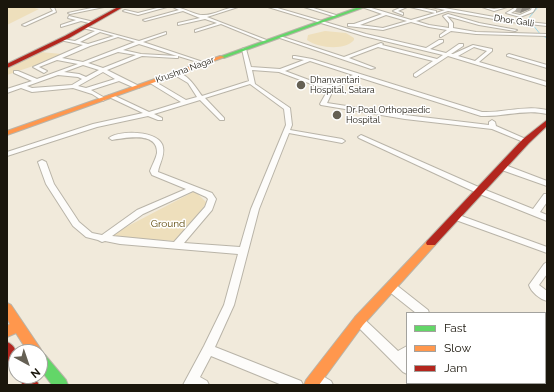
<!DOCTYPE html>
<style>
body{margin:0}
#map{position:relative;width:554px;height:392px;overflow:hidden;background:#f1eadb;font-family:Raleway,sans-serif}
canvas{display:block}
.frame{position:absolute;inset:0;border:8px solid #1a160c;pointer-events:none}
.legend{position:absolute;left:406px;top:312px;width:140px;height:72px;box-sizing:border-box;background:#fff;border:1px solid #a3a29e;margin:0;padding:5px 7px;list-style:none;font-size:12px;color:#1a160c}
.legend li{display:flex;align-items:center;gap:8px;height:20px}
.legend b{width:20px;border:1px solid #a3a29e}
.north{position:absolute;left:8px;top:344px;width:40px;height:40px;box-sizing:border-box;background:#fff;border:1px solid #a3a29e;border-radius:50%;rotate:140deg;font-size:11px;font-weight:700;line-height:16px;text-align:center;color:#1a160c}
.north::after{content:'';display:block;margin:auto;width:14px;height:18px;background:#656054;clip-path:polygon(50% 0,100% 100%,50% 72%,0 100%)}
</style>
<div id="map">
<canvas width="554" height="392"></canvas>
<div class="frame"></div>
<ul class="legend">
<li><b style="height:5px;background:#63d668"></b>Fast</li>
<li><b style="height:5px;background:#ff974d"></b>Slow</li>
<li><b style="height:5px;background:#b3261e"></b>Jam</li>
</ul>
<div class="north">N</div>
</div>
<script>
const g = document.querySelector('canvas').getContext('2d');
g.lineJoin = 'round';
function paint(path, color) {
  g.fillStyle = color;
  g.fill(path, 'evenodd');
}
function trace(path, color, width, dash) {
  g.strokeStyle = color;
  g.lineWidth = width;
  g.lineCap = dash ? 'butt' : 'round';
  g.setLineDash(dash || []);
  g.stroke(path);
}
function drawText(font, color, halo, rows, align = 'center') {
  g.font = font + ' Raleway,sans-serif';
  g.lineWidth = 3;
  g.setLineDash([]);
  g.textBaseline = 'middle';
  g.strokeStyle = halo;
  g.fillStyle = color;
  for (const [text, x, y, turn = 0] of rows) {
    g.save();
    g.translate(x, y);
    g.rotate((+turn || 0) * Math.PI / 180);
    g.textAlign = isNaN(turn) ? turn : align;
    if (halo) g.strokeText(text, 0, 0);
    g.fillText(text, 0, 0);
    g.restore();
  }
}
const green = new Path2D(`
 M7 7H30L39 9 7 25Z
 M325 31 346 33 354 38V40C345 51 318 48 307 40L308 35Z
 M40 52 62 54 42 63 7 75V68Z
 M195 191 207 203 176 241 107 237Z`);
const stream = new Path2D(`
 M538 7 528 19 541 35 547 38`);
const street = new Path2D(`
 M50 7H54L56 12 25 26 22 25 53 11Z
 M96 7H104L70 14 68 13Z
 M161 7H167L138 15 123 11 125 10 138 13Z
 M173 7C184 7 195 16 204 15 215 15 226 7 238 7L207 17 269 41 265 42 221 24 195 32V30L217 23 205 19 178 25V23L200 18 183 11 145 21 143 20 179 10Z
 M268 7H274L366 34 426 48 439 40H443V42L430 49 446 53 459 44H463V46L451 54H453L473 45 492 49V51L479 62 547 82V86L448 56 416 77 414 76V74L433 61 378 47 349 58 375 68 371 69 277 37 280 36 344 57 381 43 383 44 382 45 437 59 443 55 364 36ZM474 47 487 51 475 61 458 56Z
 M304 7H310L339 16 336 17Z
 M362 7H368L411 20 435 13 410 7H417L436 11V13L445 10 431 7H439L511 20 547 24V26L511 22 448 11 416 21 429 25 449 28V23L443 16 448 14 479 23 517 30 515 31 479 25 447 16 453 23V28L476 32 547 34V36L476 34 451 31 441 37H440V35L447 30 429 27 411 22 383 30 348 26V24H354L382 14ZM386 15 407 21 383 28 360 25Z
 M402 7H407L398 11 403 13V15L393 11Z
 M482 7 494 9 507 7 494 11Z
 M516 7H521L511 13 520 15 531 10 532 7H536L533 12 520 17 506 13Z
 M69 16 90 21 91 22 89 23 81 21 61 27V25L76 20 68 18Z
 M84 26 139 41 166 32V34L143 42 206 63 204 64 178 56V58H176L142 56 107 70 139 86V88H135L119 81 91 90 105 98 106 99 103 101 92 94 73 88 32 92 21 88 7 93V89L32 81 14 73V71H18L37 79 78 64 57 60 39 67 47 71 44 73 33 67 83 45 60 40 62 39 75 41 95 31 83 28ZM100 32 114 36 88 44 80 42ZM118 37 135 42 83 62 62 58 90 46ZM139 44 177 56 141 54 123 50ZM118 52 136 55 103 68 88 63ZM83 65 99 70 86 77 79 74 64 72ZM103 72 115 79 86 88 78 86ZM58 75 78 77 82 79 72 85 32 88 27 86Z
 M244 48 246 49 251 67 280 69 304 60 293 58V56H295L312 59 482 112C504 113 525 105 547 110V114C525 109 503 117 481 116L358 77 334 88 327 103 405 115 489 125V122L492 120 495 122 496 126 528 140V142L526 143 492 129 405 119 321 105 320 104 329 88 314 85 279 72 252 70 255 84 290 108 292 125 290 130 342 139 345 141 342 143 289 133 259 209 234 305 215 347 301 381 303 385H282L211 356 200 377 207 381 209 385H183L204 346 224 305 238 254 120 244 105 241 102 242 98 240 86 237 73 226 46 184 38 162 42 160 46 162 54 184 79 222 92 233 102 235 137 210 186 189 152 175 150 171C152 165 156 159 157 153 158 131 125 138 112 140L109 138C119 130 160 130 163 147 165 156 159 164 158 172L212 193 216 199 212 210 184 243 240 247 251 209 286 125 284 109 250 84 205 98 224 118V120H220L200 100 154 114 162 118V120H158L148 116 97 127 7 156V152L93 124 143 113 109 97V95H113L149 112 181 102 150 83V81H154L186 100 197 97 188 83 173 74V72C186 71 195 86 202 96L249 81 242 49ZM310 61 353 75 331 85 317 83 285 71ZM193 191 206 197 208 199 205 207 174 242 112 236 143 214Z
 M509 54 547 65V68L507 56V55Z
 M361 135 483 189 533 209 544 194H547V202L540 212 547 215V221L477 193 359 138 358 137Z
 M499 165H505L547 181V186L499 169 498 167Z
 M456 214 547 247V253L453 219 452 217Z
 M547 262V274L539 285 547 291V301C540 299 531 292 529 285L544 264Z
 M391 283 395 284 428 310 429 313H416L387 290 386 287 387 284Z
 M359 316 363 318 398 351 407 346V358L406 359 407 360V374L403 372 355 324 354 321 355 318Z
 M316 372 331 381 333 385C324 385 314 387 310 378L312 374Z
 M415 383H428L429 385H416Z
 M489 383H502L501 385H488Z
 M512 383H525L526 385H513Z`);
const fast = new Path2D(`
 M359 7H365L224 58 219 57Z
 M40 353 45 355 66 380 68 385H52L40 369Z`);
const slow = new Path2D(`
 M220 56 225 57 7 135V131Z
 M431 239 435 241 436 243 435 245 363 325 319 385H304L306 380 355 317 427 241Z
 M7 303 11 305 40 348 42 352 40 355V352H28L16 333 7 337V326L10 324 7 318Z`);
const jam = new Path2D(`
 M118 7H123L69 38 7 68V64L65 36Z
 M547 120V126L529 143 435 245H427L426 243 427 241 523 139Z
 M7 342C19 347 16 358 16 369 5 365 7 353 7 342Z
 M18 376H34L39 385H23Z`);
const wall = new Path2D(`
 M517 7 530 9 520 13 515 12Z`);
const shadedWall = new Path2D(`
 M524 7H531L530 9 520 13 522 8Z`);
const markers = [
 [301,85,5,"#656054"],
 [337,115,5,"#656054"]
];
const farStreetnames = [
 ["Dhor Galli",514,21,8],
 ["Krushna Nagar",185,70,-20]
];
const farPoinames = [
 ["Dhanvantari",310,80],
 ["Hospital, Satara",310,90],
 ["Dr Poal Orthopaedic",346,110],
 ["Hospital",346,120]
];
const parkNames = [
 ["Ground",168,224]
];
paint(green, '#eedfbc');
trace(stream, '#99d9ed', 1);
trace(street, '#b9b4a8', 2);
trace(fast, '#b9b4a8', 2);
trace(slow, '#b9b4a8', 2);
trace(jam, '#b9b4a8', 2);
paint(street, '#fdfcfa');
paint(fast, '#63d668');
paint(slow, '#ff974d');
paint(jam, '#b3261e');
paint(wall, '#b0aca3');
paint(shadedWall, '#908c84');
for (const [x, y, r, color] of markers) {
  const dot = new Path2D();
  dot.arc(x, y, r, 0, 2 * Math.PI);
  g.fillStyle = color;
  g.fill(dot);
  trace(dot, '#fff', 1.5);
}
drawText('9px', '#1a160c', '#fff', farStreetnames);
drawText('9px', '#1a160c', '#fff', farPoinames, 'left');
drawText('10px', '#5d4708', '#fff', parkNames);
</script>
